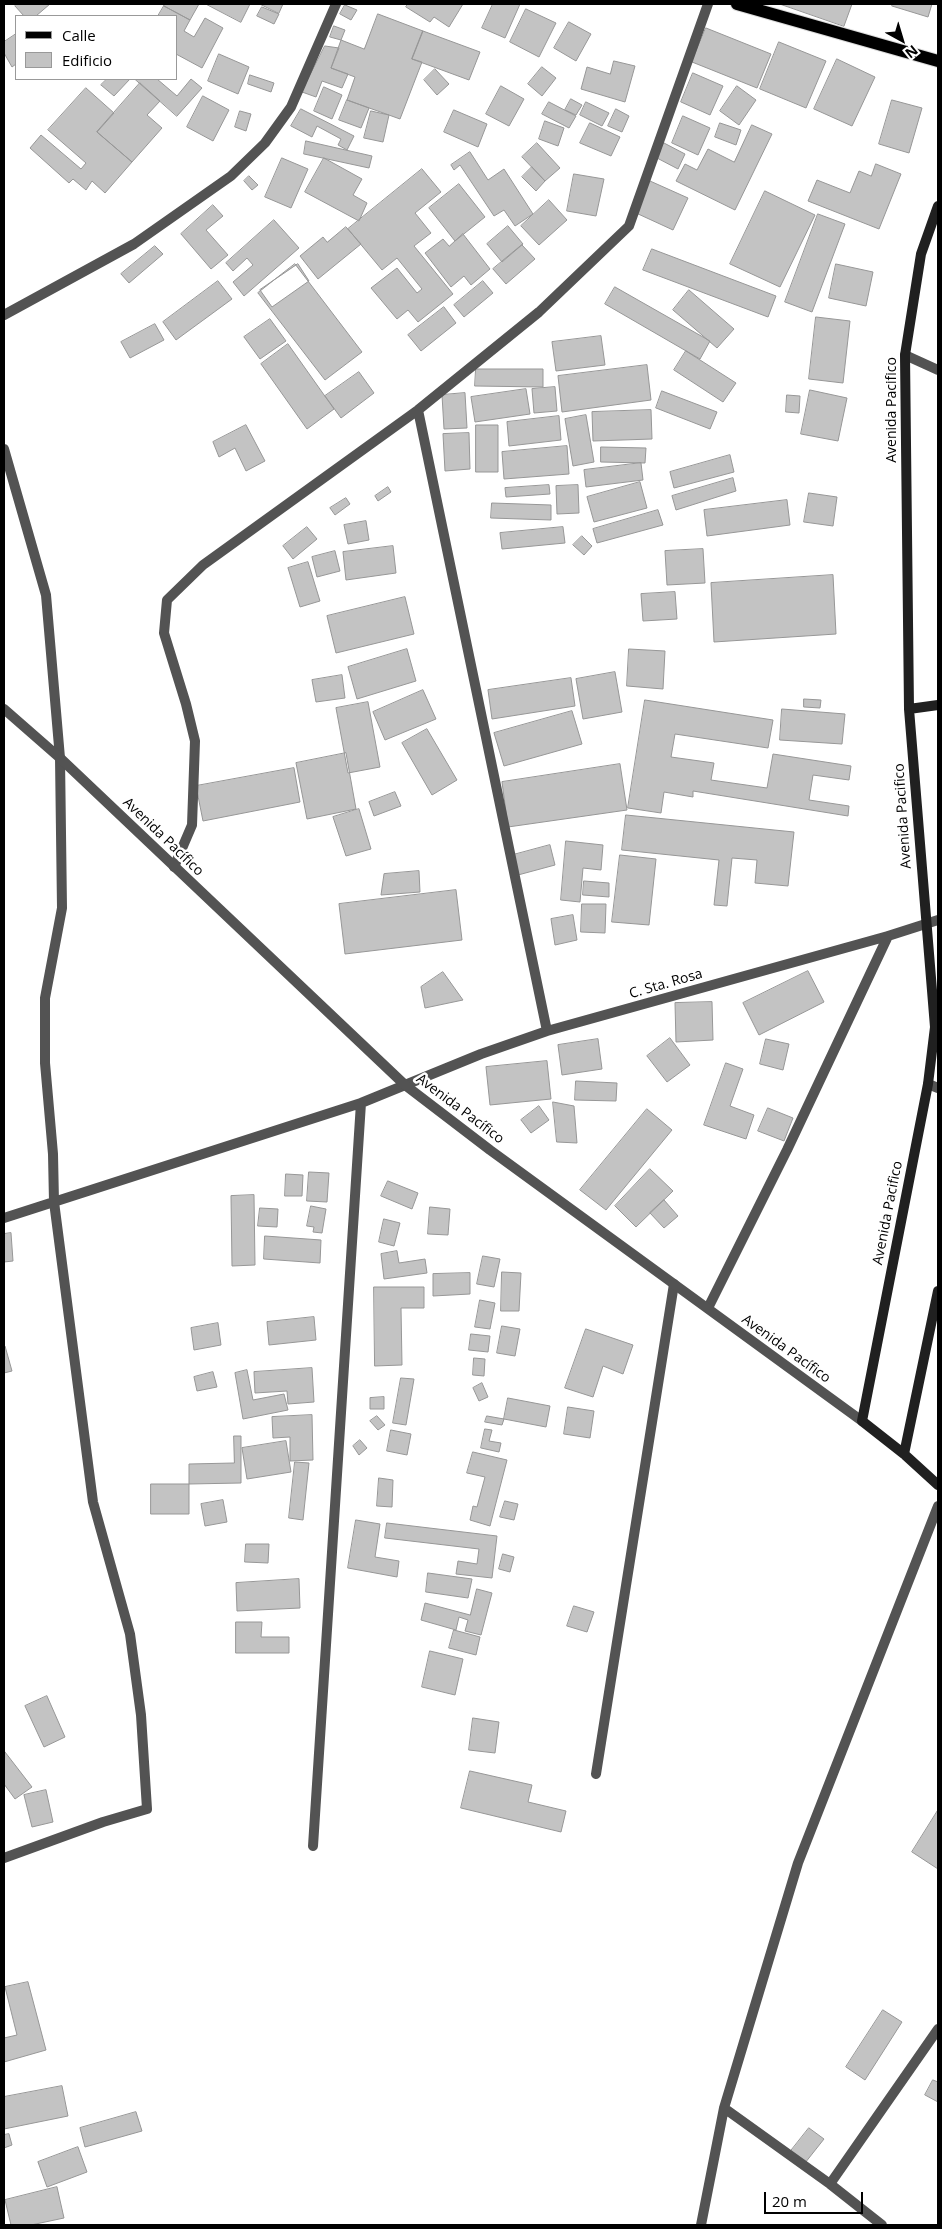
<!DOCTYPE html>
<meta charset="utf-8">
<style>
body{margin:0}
#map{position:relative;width:942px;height:2229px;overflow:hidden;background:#fff;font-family:"Open Sans",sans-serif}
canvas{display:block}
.frame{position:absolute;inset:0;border:5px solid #000;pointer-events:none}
.legend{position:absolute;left:15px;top:15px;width:162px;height:65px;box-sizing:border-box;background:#fff;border:1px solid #999;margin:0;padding:6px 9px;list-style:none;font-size:15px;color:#000}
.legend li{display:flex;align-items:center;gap:10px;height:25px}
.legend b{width:25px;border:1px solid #999}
.north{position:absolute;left:877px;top:15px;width:50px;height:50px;-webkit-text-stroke:4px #fff;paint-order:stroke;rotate:141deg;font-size:14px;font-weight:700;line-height:20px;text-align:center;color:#000}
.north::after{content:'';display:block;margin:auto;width:18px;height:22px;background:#000;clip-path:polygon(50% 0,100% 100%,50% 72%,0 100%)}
.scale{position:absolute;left:764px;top:2192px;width:99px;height:22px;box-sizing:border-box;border:2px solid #000;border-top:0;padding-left:6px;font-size:15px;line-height:18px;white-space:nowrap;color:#000;-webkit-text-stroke:4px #fff;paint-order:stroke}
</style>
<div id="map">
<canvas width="942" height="2229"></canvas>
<div class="frame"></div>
<ul class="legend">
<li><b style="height:6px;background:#000"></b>Calle</li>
<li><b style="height:14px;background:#c3c3c3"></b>Edificio</li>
</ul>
<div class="north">N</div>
<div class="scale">20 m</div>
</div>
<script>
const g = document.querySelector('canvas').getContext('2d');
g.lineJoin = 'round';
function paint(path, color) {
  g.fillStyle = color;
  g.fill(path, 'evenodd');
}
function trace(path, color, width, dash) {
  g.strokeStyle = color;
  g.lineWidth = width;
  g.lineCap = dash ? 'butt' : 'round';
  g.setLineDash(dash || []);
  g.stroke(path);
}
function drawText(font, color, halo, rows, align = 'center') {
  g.font = font + ' "Open Sans",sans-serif';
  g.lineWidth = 5;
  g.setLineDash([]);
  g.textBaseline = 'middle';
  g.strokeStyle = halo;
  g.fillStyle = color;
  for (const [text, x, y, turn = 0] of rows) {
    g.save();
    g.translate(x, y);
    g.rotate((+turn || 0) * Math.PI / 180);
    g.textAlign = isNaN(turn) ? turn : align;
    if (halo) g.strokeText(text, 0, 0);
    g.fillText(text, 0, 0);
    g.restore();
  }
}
const building = new Path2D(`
 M17 4H50L36 16H24L15 6Z
 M165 4H199L190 20 164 6Z
 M206 4H250L241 22Z
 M260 4H283L279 13Z
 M408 4H463L449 27 434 17 430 22 406 7Z
 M493 4H520L505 38 482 28Z
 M780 4H852L844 26Z
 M893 4H932L928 17 892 6Z
 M345 5 357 10 351 20 340 14Z
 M164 6 190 20 184 31 194 37 205 18 223 28 202 68 176 54V16H158Z
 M262 7 279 14 274 24 257 16Z
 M526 9 556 23 539 57 510 42Z
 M378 14 423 31 412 59 422 62 400 119 347 100 355 77 331 68 341 40 364 49Z
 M569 22 591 34 576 61 554 48Z
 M334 26 345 30 341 40 330 37Z
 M706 28 771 54 757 88 692 62Z
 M423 31 480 52 469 80 412 59Z
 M16 34V64L12 67 4 53V42Z
 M779 42 826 61 806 108 760 89Z
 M325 46 339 48 331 68 348 74 342 88 322 81 316 97 302 92Z
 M219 54 249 67 238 94 208 81Z
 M837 59 875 77 852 126 814 109Z
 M614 61 635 66 625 102 581 89 587 67 610 74Z
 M542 67 556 78 542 96 528 84Z
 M435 69 449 84 437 95 424 80Z
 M693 73 723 86 710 115 681 102Z
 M250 75 274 83 271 92 248 84Z
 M107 79H130L114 96 101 85Z
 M135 79H157L177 96 191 79 202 88 177 116Z
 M140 83 160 101 147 115 162 128 132 162 97 132Z
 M501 86 524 99 509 126 486 114Z
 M737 86 756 100 739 125 720 111Z
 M324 87 342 95 332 119 314 111Z
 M86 88 114 113 97 132 132 162 105 193 92 181 86 190 73 179 69 183 30 148 41 135 81 169 86 163 48 130Z
 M203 96 229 110 213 141 187 127Z
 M571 99 582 105 576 115 565 110Z
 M347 100 369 108 361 128 339 120Z
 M892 100 922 108 909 153 879 144Z
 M549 102 576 116 569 128 542 114Z
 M586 102 609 113 602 126 580 115Z
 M301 109 354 136 347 150 338 145 341 139 317 126 312 137 291 126Z
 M616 109 629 116 622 132 608 126Z
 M454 110 487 124 478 147 444 132Z
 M240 111 251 114 246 131 235 127Z
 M371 111 389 115 383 142 364 138Z
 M683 116 710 128 698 155 672 143Z
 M545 121 564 128 558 146 539 139Z
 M590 123 620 137 611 156 580 143Z
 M720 123 741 130 736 145 715 137Z
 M752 125 772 134 735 210 676 181 685 164 697 170 708 149 734 162Z
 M306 141 372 156 369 168 304 154Z
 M537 143 560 168 545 181 522 157Z
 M664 143 685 154 678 169 657 158Z
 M470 152 488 180 504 169 533 214 515 226 504 210 494 216 460 165 454 170 451 165Z
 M282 158 308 169 291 208 265 197Z
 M324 158 362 179 353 195 367 203 359 221 305 192Z
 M876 164 901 174 879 229 808 201 817 180 850 193 859 171 871 176Z
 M532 167 545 181 536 191 522 177Z
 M422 169 441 192 415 213 431 233 414 246 453 294 418 322 408 310 397 319 371 288 397 268 417 293 422 289 397 258 382 270 348 229Z
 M574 174 604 179 596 216 567 211Z
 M249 176 258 185 252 190 244 181Z
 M650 181 688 198 673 230 636 213Z
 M459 184 485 217 455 241 429 208Z
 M765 191 815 215 780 287 730 264Z
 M549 200 567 220 539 245 521 226Z
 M213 205 223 216 206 230 228 255 211 269 181 234Z
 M818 214 845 224 812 312 785 302Z
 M274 220 299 248 244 296 233 282 253 265 247 258 233 271 226 263Z
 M508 226 523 244 502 262 487 244Z
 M346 227 361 244 318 279 300 256 323 237 327 242Z
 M463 234 490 269 471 285 464 276 451 287 425 253 443 239 449 246Z
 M522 245 535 259 506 284 493 269Z
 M155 246 163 254 129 283 121 274Z
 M652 249 776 296 768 317 643 270Z
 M295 264 362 352 325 380 258 293Z
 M298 264 309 281 272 307 260 290Z
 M836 264 873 272 866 306 829 298Z
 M218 281 232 299 176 340 163 322Z
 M483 281 493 293 464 317 454 305Z
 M615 287 710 341 700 359 605 304Z
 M689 290 734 329 717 348 673 310Z
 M444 307 456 323 421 351 408 335Z
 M816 317 850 321 843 383 809 379Z
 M270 319 286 341 260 359 244 337Z
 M155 324 164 340 130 358 121 342Z
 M601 336 605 365 556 371 552 342Z
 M288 344 334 409 307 429 261 364Z
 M686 351 736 383 723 402 674 370Z
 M647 365 651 400 562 412 558 376Z
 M476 369H543V387L475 386Z
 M359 372 374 393 341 418 325 396Z
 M555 387 557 411 534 413 532 389Z
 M526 389 530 414 475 422 471 397Z
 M810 390 847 398 838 441 801 434Z
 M662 391 717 412 710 429 656 408Z
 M465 393 467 428 444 429 442 395Z
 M787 395 800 396 799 413 786 412Z
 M651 410 652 439 593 441 592 412Z
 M586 415 594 462 573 466 565 419Z
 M559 416 561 440 509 446 507 422Z
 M246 425 265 461 246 471 235 448 219 457 213 442Z
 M476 425H498V472H476Z
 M469 433 470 469 445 471 443 434Z
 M567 446 569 474 504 479 502 452Z
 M601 447 646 448 645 463 601 462Z
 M730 455 734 472 674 488 670 472Z
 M641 463 643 480 586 487 584 470Z
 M733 478 736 491 676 510 672 496Z
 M640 482 647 508 594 522 587 497Z
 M549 485 550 494 506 497 505 488Z
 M578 485 579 513 557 514 556 486Z
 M388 487 391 492 378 501 375 496Z
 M809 493 837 497 833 526 804 522Z
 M346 498 350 504 335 515 330 508Z
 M787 500 790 525 707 536 704 510Z
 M492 503 551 505V520L491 518Z
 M658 510 663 525 597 543 593 529Z
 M366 521 369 540 348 544 344 525Z
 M307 527 317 539 293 559 283 546Z
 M563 527 565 543 502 549 500 533Z
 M582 536 592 546 584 555 573 545Z
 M393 546 396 573 346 580 343 552Z
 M703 549 705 583 667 585 665 551Z
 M335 551 340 571 317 577 312 557Z
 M308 562 320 601 300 607 288 568Z
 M833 575 836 634 714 642 711 583Z
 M675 592 677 619 643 621 641 594Z
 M405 597 414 634 336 653 327 616Z
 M407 649 416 681 357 699 348 667Z
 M629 649 665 651 663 689 627 686Z
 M615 672 622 712 583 719 576 679Z
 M342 675 345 698 316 702 312 680Z
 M571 678 575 706 492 719 488 690Z
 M423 690 436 719 385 740 373 712Z
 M804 699 821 700 820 708 804 707Z
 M645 700 773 720 768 748 675 734 671 757 714 763 711 780 767 788 773 754 851 766 849 780 813 775 809 800 849 806 848 816 693 791V797L664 792 661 813 628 808Z
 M368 702 380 767 348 773 336 708Z
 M782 709 845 714 842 744 780 740Z
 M572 711 582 744 504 766 494 733Z
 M427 729 457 780 432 795 402 743Z
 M346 753 356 809 307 819 296 763Z
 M620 764 627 810 508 827 502 782Z
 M294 768 300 802 203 821 196 786Z
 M395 792 401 806 374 816 369 802Z
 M359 809 371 849 346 856 333 817Z
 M626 815 794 832 788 886 755 883 757 860 732 858 727 906 714 905 719 860 622 850Z
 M566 841 603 845 601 870 583 868 580 902 561 900Z
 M550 845 555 865 518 875 513 855Z
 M620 855 656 859 649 925 612 922Z
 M419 871 420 892 381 895 384 874Z
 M584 881 609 883V897L583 895Z
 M456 890 462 940 345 954 339 904Z
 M582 904H606L605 933 581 932Z
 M573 915 577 940 555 945 551 919Z
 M808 971 824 1002 759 1035 743 1003Z
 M443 972 463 1000 425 1008 421 987Z
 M712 1002 713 1040 676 1042 675 1003Z
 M670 1038 690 1065 667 1082 647 1056Z
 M598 1039 602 1069 562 1075 558 1045Z
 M766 1039 789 1044 783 1070 760 1064Z
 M547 1061 551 1099 490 1105 486 1067Z
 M726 1063 743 1069 730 1106 754 1115 746 1139 704 1125Z
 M576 1081 617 1083 616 1101 575 1100Z
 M553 1102 574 1106 577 1143 557 1142Z
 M539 1106 549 1120 531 1133 521 1120Z
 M768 1108 793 1118 784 1141 758 1131Z
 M647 1109 672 1130 606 1210 580 1190Z
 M650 1169 673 1191 636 1227 615 1206Z
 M309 1172 329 1173 327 1202 307 1201Z
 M286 1174 303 1175 302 1196H285Z
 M388 1181 418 1193 412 1209 381 1196Z
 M254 1195 255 1265 232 1266 231 1196Z
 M664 1200 678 1216 664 1228 650 1213Z
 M311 1206 326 1209 322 1233 313 1232 314 1227 307 1226Z
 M430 1207 450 1209 448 1235 428 1234Z
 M260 1208 278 1209 277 1227 258 1226Z
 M384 1219 400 1223 394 1246 379 1242Z
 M11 1233 13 1261 4 1262V1234Z
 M265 1236 321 1240 320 1263 264 1259Z
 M397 1251 399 1263 425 1259 427 1273 384 1279 381 1254Z
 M483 1256 500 1259 494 1287 477 1284Z
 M502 1272 521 1273 519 1311H501Z
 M470 1273V1294L433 1296V1274Z
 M374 1287H424V1308H401L402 1365 375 1366Z
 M480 1300 495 1303 490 1329 475 1327Z
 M314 1317 316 1340 269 1345 267 1322Z
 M218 1323 221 1345 194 1350 191 1328Z
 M502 1326 520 1329 515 1356 497 1353Z
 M586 1329 633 1345 623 1374 603 1366 593 1397 565 1388Z
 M471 1334 490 1336 488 1352 469 1350Z
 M4 1346H5L12 1371 4 1373Z
 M474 1358 485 1359 484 1376 473 1375Z
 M312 1368 314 1402 288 1404 287 1391 255 1393 254 1372Z
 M247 1370 253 1400 284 1394 288 1410 243 1419 235 1373Z
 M213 1372 217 1387 197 1391 194 1377Z
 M401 1378 414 1379 406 1425 393 1423Z
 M482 1383 488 1397 479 1401 473 1388Z
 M384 1397V1409H370V1398Z
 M508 1398 550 1406 546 1427 504 1419Z
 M568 1407 594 1411 590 1438 564 1434Z
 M312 1415 313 1460 290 1461V1437L273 1438 272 1417Z
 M377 1416 385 1425 378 1430 370 1421Z
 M487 1416 504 1419 502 1425 485 1422Z
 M485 1429 492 1430 489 1441 501 1443 499 1452 481 1448Z
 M391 1430 411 1434 407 1455 387 1451Z
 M234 1436H241V1483L189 1484V1464L234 1463Z
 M360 1440 367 1448 359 1455 353 1446Z
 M286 1441 291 1472 247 1479 242 1448Z
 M473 1452 507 1460 490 1526 470 1520 473 1506 477 1507 485 1477 467 1473Z
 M295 1462 309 1463 303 1520 289 1518Z
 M379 1478 393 1480 392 1507 377 1506Z
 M151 1484H189V1514H151Z
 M223 1500 227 1522 205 1526 201 1504Z
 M505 1501 518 1504 514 1520 500 1517Z
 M356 1520 380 1524 375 1557 399 1561 397 1577 348 1568Z
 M387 1523 497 1536 492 1578 456 1574 458 1561 477 1564 479 1549 385 1538Z
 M246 1544H269L268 1563 245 1562Z
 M503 1554 514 1557 510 1572 499 1569Z
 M428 1573 472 1579 468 1598 426 1592Z
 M299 1579 300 1608 237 1611 236 1583Z
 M477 1589 492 1593 481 1635 465 1631 468 1620 459 1617 456 1630 421 1620 425 1603 470 1615Z
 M574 1606 594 1612 587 1632 567 1626Z
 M236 1622H262L261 1637H289V1653H236Z
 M454 1630 480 1637 476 1655 449 1648Z
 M430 1651 463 1659 455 1695 422 1687Z
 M47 1696 65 1737 44 1747 25 1706Z
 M473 1718 499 1722 495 1753 469 1750Z
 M5 1752 32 1787 15 1799 4 1784Z
 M470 1771 532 1785 528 1802 566 1811 561 1832 461 1808Z
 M46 1790 53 1822 32 1827 24 1795Z
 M938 1810V1869L912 1852Z
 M28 1982 46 2050 4 2062V2038L17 2035 5 1987Z
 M883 2010 902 2022 865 2080 846 2067Z
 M933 2080 938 2082V2102L925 2095Z
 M62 2086 68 2116 4 2129V2097Z
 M136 2112 142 2131 85 2147 80 2128Z
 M809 2128 824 2139 805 2163 790 2152Z
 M9 2134 12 2145 4 2148V2135Z
 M78 2147 87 2172 47 2187 38 2162Z
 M57 2187 64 2218 31 2225H11L5 2200Z`);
const minor = new Path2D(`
 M4 315 134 244 231 176 265 143 291 107 336 4
 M905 355 938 370
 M418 410 547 1031
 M4 449 46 595 60 758 62 908 45 998V1063L53 1154 54 1202 93 1502 130 1634 141 1715 147 1809 103 1822 4 1858
 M174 867 192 825 195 741 186 704 164 633 167 600 203 565 418 410 539 312 629 226 708 4
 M928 1084 938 1088
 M4 1218 361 1103 481 1054 547 1031 888 936 938 920
 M708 1308 787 1150 888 936
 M596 1774 674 1284
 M313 1846 361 1103
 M724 2108 830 2184 882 2225
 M830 2184 938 2029
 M701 2225 724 2108 798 1863 938 1506`);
const tertiary = new Path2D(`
 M4 709 60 758 405 1085 490 1150 862 1421`);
const secondary = new Path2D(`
 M938 206 921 254 905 355 909 709 935 1027 928 1084 862 1421 904 1454 938 1485
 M909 709 938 705
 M904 1454 938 1291`);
const primary = new Path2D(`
 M737 4 938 61`);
const streetNames = [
 ["Avenida Pacifico",892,410,-90],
 ["Avenida Pacifico",903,816,-94],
 ["Avenida Pacífico",163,837,44],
 ["C. Sta. Rosa",666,984,-16],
 ["Avenida Pacífico",460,1109,37],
 ["Avenida Pacifico",888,1213,-79],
 ["Avenida Pacífico",786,1349,36]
];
paint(building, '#c3c3c3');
trace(building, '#979797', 1);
trace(primary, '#dbdbdb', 14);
trace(minor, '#535353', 10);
trace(tertiary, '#535353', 10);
trace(secondary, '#202020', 10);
trace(primary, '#000', 12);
drawText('14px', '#000', '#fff', streetNames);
</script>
